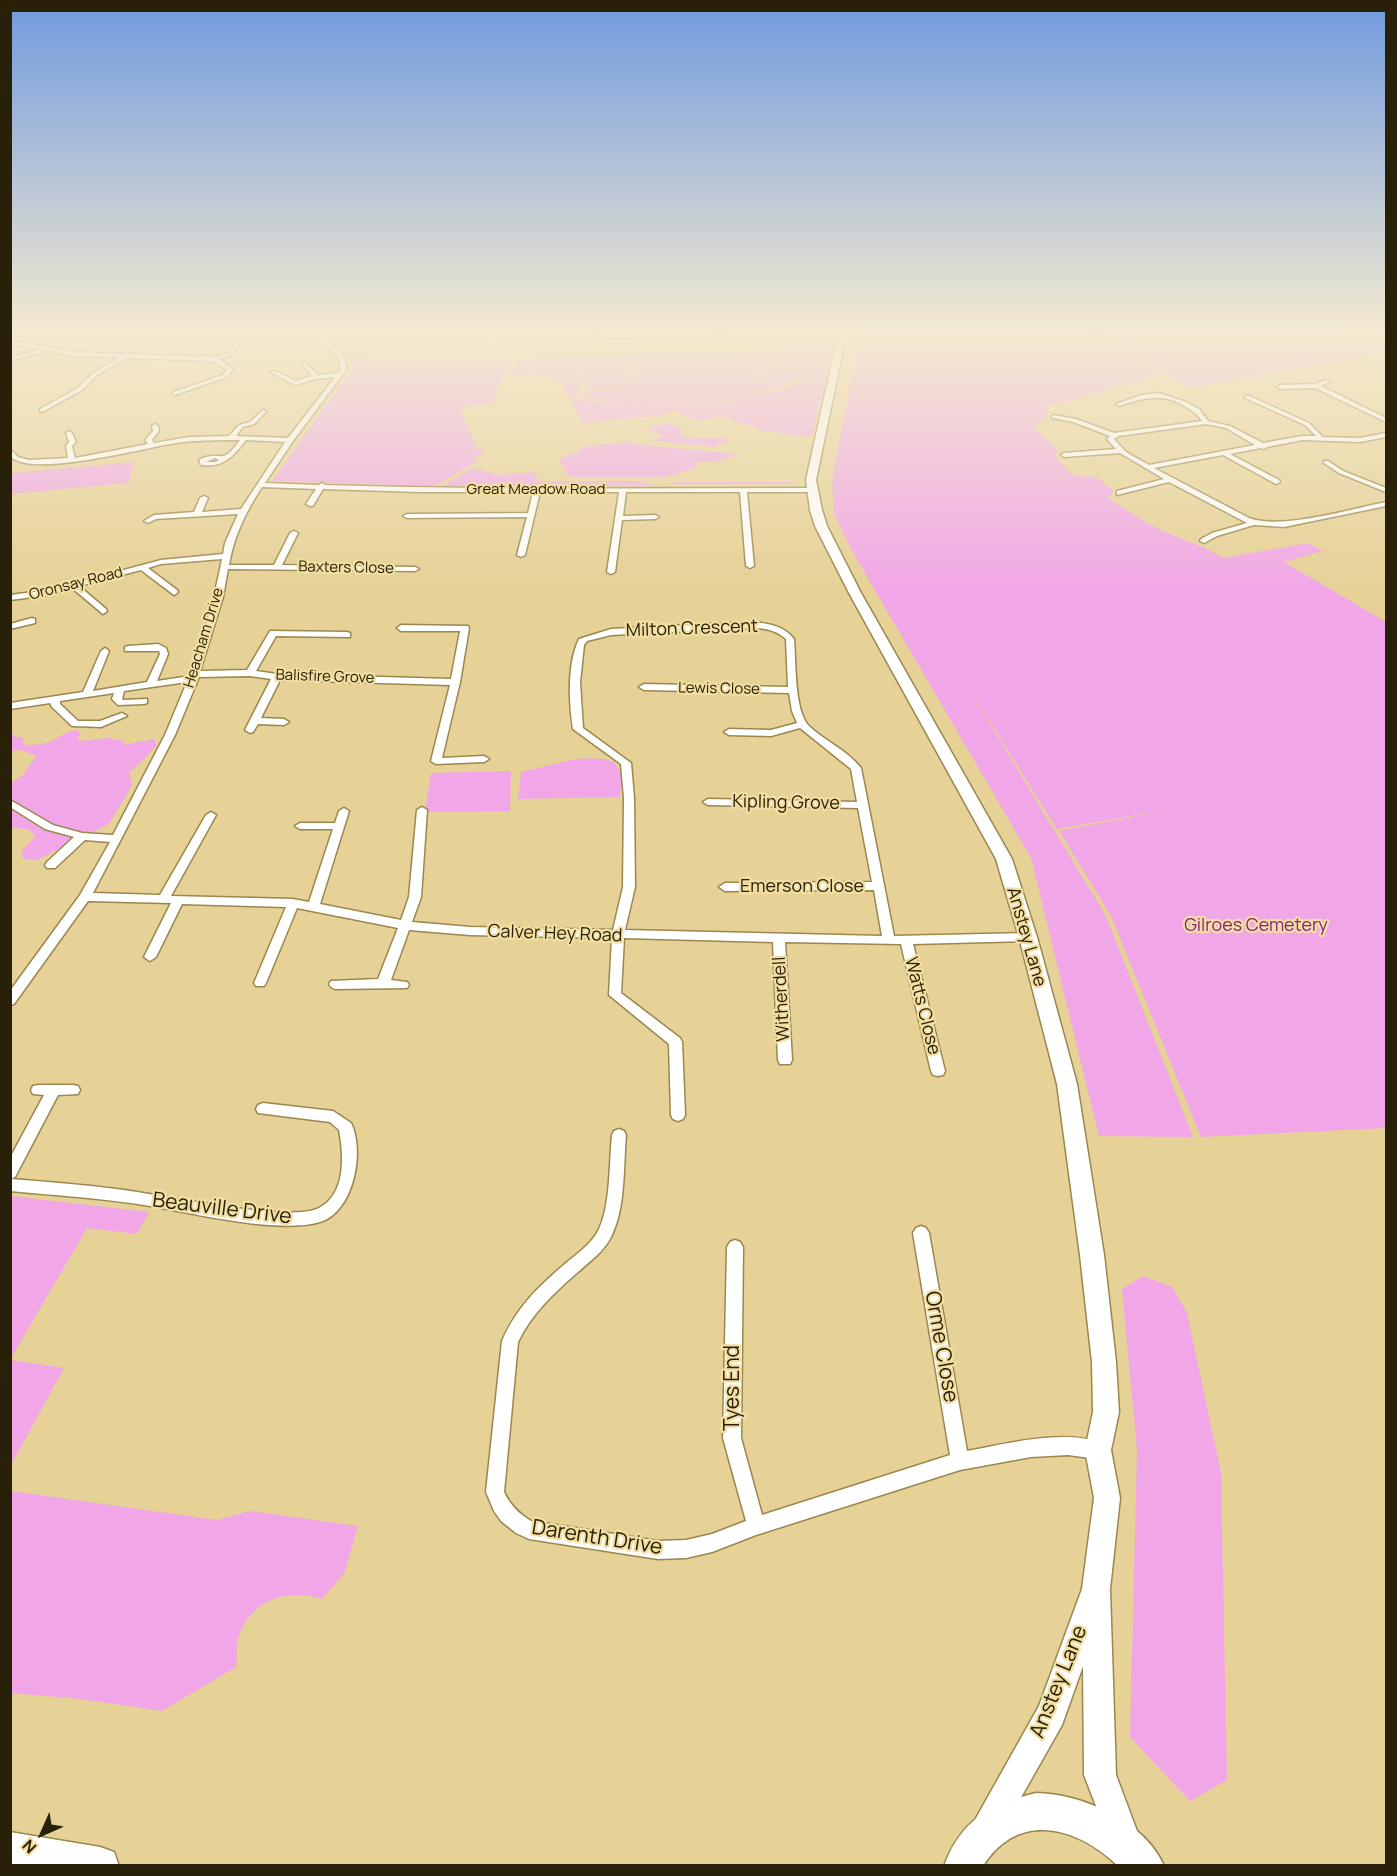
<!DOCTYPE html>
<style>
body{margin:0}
#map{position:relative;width:1397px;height:1876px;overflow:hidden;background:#e6d196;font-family:Manrope,sans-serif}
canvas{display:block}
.frame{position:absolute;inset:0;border:12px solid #282008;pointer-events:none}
.north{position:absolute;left:12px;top:1804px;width:60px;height:60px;-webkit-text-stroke:4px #f3dea2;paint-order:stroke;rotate:225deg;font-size:16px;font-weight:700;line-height:24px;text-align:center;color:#282008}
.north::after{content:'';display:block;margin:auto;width:21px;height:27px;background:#282008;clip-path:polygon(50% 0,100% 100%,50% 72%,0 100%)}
</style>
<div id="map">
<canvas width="1397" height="1876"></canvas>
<div class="frame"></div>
<div class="north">N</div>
</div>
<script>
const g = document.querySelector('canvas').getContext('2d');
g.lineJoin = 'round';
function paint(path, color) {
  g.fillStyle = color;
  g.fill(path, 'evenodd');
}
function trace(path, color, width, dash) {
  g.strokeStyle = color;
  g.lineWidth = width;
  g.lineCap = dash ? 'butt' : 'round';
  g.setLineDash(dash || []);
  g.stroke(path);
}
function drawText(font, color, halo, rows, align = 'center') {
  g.font = font + ' Manrope,sans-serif';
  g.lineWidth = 4.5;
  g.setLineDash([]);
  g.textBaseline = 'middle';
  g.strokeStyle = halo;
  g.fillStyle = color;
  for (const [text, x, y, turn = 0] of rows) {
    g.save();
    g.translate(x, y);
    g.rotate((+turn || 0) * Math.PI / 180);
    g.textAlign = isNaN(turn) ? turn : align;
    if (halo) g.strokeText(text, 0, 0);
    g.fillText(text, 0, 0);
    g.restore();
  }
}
const green = new Path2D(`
 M861 330H1325L1364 346 1386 343V352L1189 388 1092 331 1160 374 1071 401 1054 403 1046 408 1048 416 1033 427 1059 452 1054 454 1069 472 1077 476 1097 477 1114 491 1108 497 1109 499C1131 513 1153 528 1178 537 1195 545 1204 546 1223 558L1308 543 1323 551 1284 562 1386 622V1128L1201 1137 1111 916 1059 831 1177 808 1057 829 958 671 1106 916 1193 1137 1099 1136 1031 858 852 551 834 514 832 483 835 463Z
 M834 345 826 375 813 376 756 394 753 388 760 373 777 362 772 357 761 354 774 361 759 371 751 389 754 395C718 405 614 417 584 394L585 390 611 388 637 380 639 375 627 366 642 360 625 366 626 370 638 377 636 379 614 386 584 388 592 381 565 366 589 381 580 386V394L568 397 562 385 582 381 561 384C545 369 527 378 508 375L520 359 538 357 747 352Z
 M351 357H365L372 360H514L500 382 492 404 467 406 461 410 476 447 474 448 486 451 473 459 478 461 434 486 272 481 347 375 352 367Z
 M826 376 812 437 764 431 720 416C698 423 696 421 675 411L663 415 583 423 569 398C581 396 588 400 600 403 612 405 625 406 637 407 699 410 757 399 815 377Z
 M668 423 682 429V434C697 442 714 435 730 440L715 447 652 441 663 437 648 428Z
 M624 442 643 444 642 445 740 454 716 462H696V468L666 477H571L567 475 559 459 579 451 580 447Z
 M135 462 128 483 11 494V473Z
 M472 468 500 475 534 472 538 481H637L655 485 441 487Z
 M675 482H793L798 484H669Z
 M11 730 14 736 24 738 22 742 28 746C36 744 48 744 54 740 62 735 66 732 76 730L81 733 77 739 81 741 108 738 124 741 123 745 154 739 157 745C149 754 139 765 129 772L132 785 109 824 37 860 23 859 22 851 35 837 29 829 11 828 10 783C30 774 24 768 37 756L20 750 11 751Z
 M575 759C609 758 626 755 620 797L518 799 521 772Z
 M511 771 510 811 425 812 431 773Z
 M11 1196 149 1212 137 1234 87 1228 11 1358Z
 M1143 1276 1172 1287 1187 1313 1221 1473 1227 1780 1190 1801 1130 1737 1137 1450 1122 1289Z
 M11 1360 64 1368 11 1465 10 1360Z
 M11 1491 217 1520 250 1511 358 1526 344 1574 322 1599C285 1587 246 1602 237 1643 236 1651 237 1660 236 1667L162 1711 80 1699 11 1693Z`);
const minor = new Path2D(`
 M92 330H209L130 335Z
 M242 330H248L233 355 218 359 233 369 227 377 175 395 173 394V392L223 375 227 370 212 361 127 358 97 375 82 390 42 412 40 411V409L78 388 93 373 120 357 72 356 44 350V352L10 361V357L41 350 10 344V340L72 352 213 357 229 353Z
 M254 330C285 330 342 330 347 369L293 441 265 483 319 485 322 483 326 485C488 490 650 488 811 488L815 490 811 492H747L754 566 750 568 746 566 740 492H626L623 516 655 515 659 517 655 519 622 520 615 572 611 574 607 572 619 492H540L525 555 521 557 517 555 527 517 407 518 403 516 407 514 528 513 533 492H419L323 489 313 506H310L306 504 316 489 262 487C246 512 234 535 229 565H274L290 533 294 531 298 533 282 565 415 567 419 569 415 571 228 569 223 597 200 671 247 670 270 631 347 632 350 633V637L276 636 256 671 277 674 451 679 460 631H401L397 628 401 625 468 626 469 628 460 682 442 758 484 756 489 759 484 762 436 764 431 761 450 685 280 680 261 718 284 719 289 722 284 725 258 724 253 732 250 733 245 730 271 679 250 676 199 677 175 735 93 893 160 895 206 815 211 812 216 815 171 896 293 899 309 902 333 829H300L295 826 300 823H335L339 811 344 808 349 811 320 904 401 920 409 897 417 810 422 807 427 810 421 897 412 922 470 927 613 930 623 887 624 798 621 764 573 729C569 702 567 664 579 639L611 629 749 622C767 623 783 625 794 639 796 661 794 711 809 726 826 742 847 750 861 768L894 936 1028 933 1034 937 1028 941 913 944 945 1071 943 1075 938 1076 933 1075 931 1071 901 944 785 942 792 1060 790 1064H780L778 1060 773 942 624 938 621 993 680 1038 682 1042 685 1115 683 1119 678 1121 673 1119 671 1115 669 1044 609 995 612 938 470 935 409 930 391 980 407 982 409 985 407 988 335 989 331 987 329 984 331 981 378 979 398 928 297 908 266 983 264 986H256L254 983 286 907 182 904 156 957 150 961 144 957 171 903 88 901 14 1004 10 1005V991L80 895 110 842 85 840 55 868H47L45 865 47 862 74 837 45 829 10 807V800L53 825 82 833 113 835 165 735 187 682 124 691 122 699 123 700 147 699V703L144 704 118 705 112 699 114 693 60 701V704L78 721H100L122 713 127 716 101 727 72 726 52 707 50 703 10 709V703L83 692 101 651 105 648 109 651 93 691 147 682 160 654 159 651H125V647L128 646 158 644 166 648 168 654 157 681 190 676C203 638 215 596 222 559L161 564 148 568 177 590 178 592 174 595 141 570 79 586 106 609 107 611 103 614 72 588 49 595 10 600V595L49 590 161 560 223 554 225 543 238 514 156 519 148 523 144 521 154 515 194 512 200 498 204 496 208 498 202 512 241 509 285 442 246 440C233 457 223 468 201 465L199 460C210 453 220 458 226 455 232 452 236 445 240 440 219 440 197 440 176 443 147 447 30 479 10 456V449L18 457 29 460 68 458 66 446 69 442 66 433 69 431 72 433 76 442 72 446 75 458 148 444 145 440 153 431 152 426 155 424 158 426 159 431 152 440 154 443 189 437 229 436 239 425 250 422 263 410 266 412 254 424 243 427 236 436 288 438 335 377 316 379 295 385 270 372 275 371 296 381 312 376 302 364 305 362 318 375 337 373 341 369C336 329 281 340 254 330ZM215 458 219 460 216 462H206ZM749 628C763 628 775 629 786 639L788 687 644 684 639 687 644 690 789 693 792 711 797 723 771 730 729 729 724 732 729 735 771 736 800 728 851 769 857 802 708 799 703 802 708 805 858 808 872 882 725 883 719 887 725 891 874 890 882 936 625 930 635 887 634 798 631 763 583 728 580 682 584 645 587 641 611 635Z
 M488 330H494L492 349 489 351 486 349Z
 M578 330H584L587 334 608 339 752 336 757 335 759 330H765L761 337 752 340 608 343 583 336Z
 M1326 380 1331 381 1321 386 1386 418V422L1315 388 1280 389 1277 387 1280 385 1315 384Z
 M1159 393 1186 402 1199 409 1208 421 1230 426 1263 443 1302 436H1316L1305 425 1245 398V396H1249L1309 423 1323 437 1360 438 1386 433V437L1360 442 1302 440 1267 447 1264 449 1261 448 1230 454 1279 480 1280 482 1276 484 1223 455 1154 468 1249 518C1282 530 1350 509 1386 502V506L1284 527 1254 525 1217 536 1204 543 1200 541 1201 539 1212 533 1247 523 1169 482 1117 495V491L1164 479 1120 453 1064 457 1061 455 1064 453 1116 449 1107 439 1110 436 1073 422 1052 418V416L1054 415 1076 419 1114 433 1202 421C1196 412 1188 408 1179 403 1157 393 1141 399 1119 406L1116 404 1142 395ZM1206 424 1226 428 1255 445 1149 465 1126 452 1114 439 1119 436Z
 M1324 461H1328L1343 471 1386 488V492L1339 473 1324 463Z
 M32 618 35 619V623L10 629V624Z
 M38 1085H73L78 1086 80 1090 78 1094 58 1095 15 1177 11 1179C49 1182 87 1185 124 1190 161 1195 291 1223 319 1208 346 1194 344 1156 339 1130L330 1122 258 1113 256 1109 258 1105 263 1103 333 1111 351 1123C365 1151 354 1212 320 1222 276 1235 185 1211 138 1204 96 1198 53 1195 10 1191V1158L44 1095 33 1094 31 1090 33 1086Z
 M619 1129 624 1131 626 1135C623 1169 626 1209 610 1239 602 1253 589 1262 578 1272 554 1293 532 1313 518 1342L504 1492C510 1505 519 1514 531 1521L658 1541 686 1540 712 1534 746 1521 723 1438 727 1247 730 1242 735 1240 740 1242 743 1247 741 1438 762 1515 950 1455 913 1233 916 1228 921 1226 926 1228 929 1233 967 1451C1007 1444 1065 1428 1104 1444L1107 1450 1104 1456 1098 1459 1068 1455 1031 1457 960 1470 756 1535 712 1552 686 1558 658 1559 529 1539 516 1533 501 1521 494 1511 486 1492 502 1341C516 1308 539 1286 566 1263 577 1254 591 1244 598 1231 611 1206 609 1163 612 1135L614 1131Z`);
const secondary = new Path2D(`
 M839 330H847L816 480 822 510 827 526 861 593 1012 859 1037 937 1077 1084 1104 1255 1116 1362 1119 1412 1111 1450 1120 1498 1110 1589 1116 1775 1140 1839 1135 1850 1124 1855 1113 1850 1084 1775 1083 1666 1062 1725 998 1838 987 1843 976 1838 971 1827 1039 1706 1082 1589 1094 1498 1085 1450 1093 1412 1092 1362 1080 1255 1057 1084 1019 937 996 859 849 593 815 526 810 510 806 480Z`);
const primary = new Path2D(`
 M1368 330 1386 333V339L1369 332Z`);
const trunk = new Path2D(`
 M1036 1793C1082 1794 1145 1821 1164 1866H1118C1077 1827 1019 1810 983 1866H944C961 1820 990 1804 1036 1793Z
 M10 1832 100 1847 114 1852 119 1866H10Z`);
const farStreetnames = [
 ["Great Meadow Road",536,490],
 ["Baxters Close",346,568,1],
 ["Oronsay Road",76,584,-14],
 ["Heacham Drive",204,638,-73],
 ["Balisfire Grove",325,677,2],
 ["Lewis Close",719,689,1]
];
const streetNames = [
 ["Milton Crescent",692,629,-2],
 ["Kipling Grove",786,803,1],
 ["Emerson Close",802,887],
 ["Calver Hey Road",555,934,2],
 ["Anstey Lane",1026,937,74],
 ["Witherdell",782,999,-93],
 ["Watts Close",922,1006,76]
];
const parkNames = [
 ["Gilroes Cemetery",1256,926]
];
const nearStreetnames = [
 ["Beauville Drive",222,1209,7],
 ["Orme Close",941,1347,80],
 ["Tyes End",733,1388,-90],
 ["Darenth Drive",597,1538,9],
 ["Anstey Lane",1059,1682,-68]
];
paint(green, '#f1a6e8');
trace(minor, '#9b874e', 3);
trace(secondary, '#9b874e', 3);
trace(primary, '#9b874e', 2);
trace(trunk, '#9b874e', 3);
paint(minor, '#fff');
paint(secondary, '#fff');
paint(primary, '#fff');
paint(trunk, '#fff');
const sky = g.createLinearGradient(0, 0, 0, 593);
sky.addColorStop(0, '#709ade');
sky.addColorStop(0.56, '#f4ead0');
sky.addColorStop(1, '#f4ead000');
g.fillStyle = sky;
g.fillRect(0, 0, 1397, 593);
drawText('15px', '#282008', '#f3dea2', farStreetnames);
drawText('18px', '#282008', '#f3dea2', streetNames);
drawText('18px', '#892381', '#f3dea2', parkNames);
drawText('21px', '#282008', '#f3dea2', nearStreetnames);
</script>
